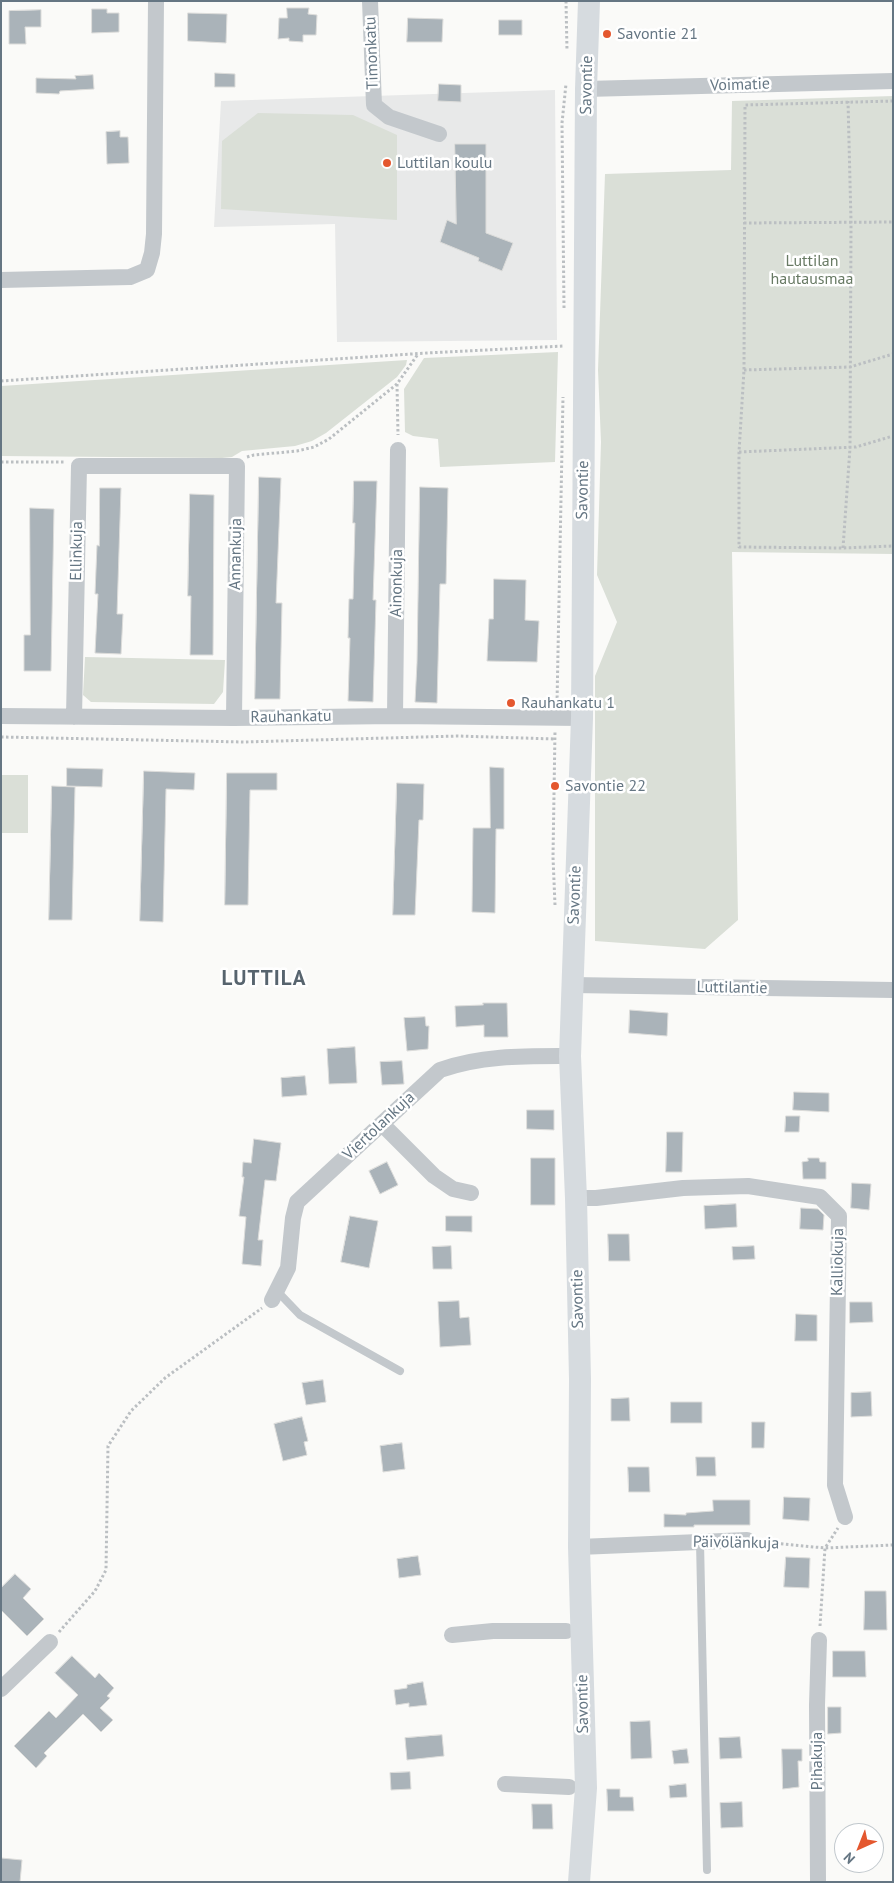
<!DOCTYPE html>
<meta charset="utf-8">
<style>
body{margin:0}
#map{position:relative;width:894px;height:1883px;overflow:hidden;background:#fafaf8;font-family:"PT Sans",sans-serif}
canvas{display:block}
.frame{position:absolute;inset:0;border:2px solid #657683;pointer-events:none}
.north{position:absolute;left:834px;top:1823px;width:50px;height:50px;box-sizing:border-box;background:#fff;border:1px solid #c1c8cd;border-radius:50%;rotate:224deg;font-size:14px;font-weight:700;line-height:20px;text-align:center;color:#657683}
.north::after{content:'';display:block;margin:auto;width:18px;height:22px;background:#e4572e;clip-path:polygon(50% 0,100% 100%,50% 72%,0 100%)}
</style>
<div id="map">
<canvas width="894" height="1883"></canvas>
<div class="frame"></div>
<div class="north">N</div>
</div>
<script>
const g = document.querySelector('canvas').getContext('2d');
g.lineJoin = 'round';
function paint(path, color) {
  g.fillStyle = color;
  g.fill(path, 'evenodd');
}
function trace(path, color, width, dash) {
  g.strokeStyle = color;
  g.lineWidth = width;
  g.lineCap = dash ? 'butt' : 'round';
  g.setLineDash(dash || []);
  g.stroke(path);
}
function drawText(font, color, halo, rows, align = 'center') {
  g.font = font + ' "PT Sans",sans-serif';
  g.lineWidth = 5;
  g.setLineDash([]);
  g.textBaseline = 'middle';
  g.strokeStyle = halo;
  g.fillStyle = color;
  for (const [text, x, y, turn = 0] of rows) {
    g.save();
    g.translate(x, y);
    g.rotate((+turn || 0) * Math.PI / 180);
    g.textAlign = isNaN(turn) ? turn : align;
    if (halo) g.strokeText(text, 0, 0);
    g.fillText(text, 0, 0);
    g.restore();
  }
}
const built = new Path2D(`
 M555 90 557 340 337 342 335 224 214 227 221 101Z`);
const green = new Path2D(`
 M893 96V554L732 552 738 920 705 949 595 941V676L617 622 597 575 601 442 598 370 605 174 731 170 732 101Z
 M258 113 353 115 397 135V220L221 209 222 141Z
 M558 352 555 462 440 467 438 439 413 436 405 432 404 389 424 358Z
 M407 360 406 365 397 377 326 433 312 441 295 446 242 451 232 457 222 458 1 456V386Z
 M85 657 225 660 223 692 214 704 91 702 83 695Z
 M1 775H28V833H1Z`);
const building = new Path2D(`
 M287 8H309L308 14 317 15 316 35H303V42L289 41V38L278 39 279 18H287Z
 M92 9H107V13H119V32L92 33Z
 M41 10V27H25L26 44H9V11Z
 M188 13 227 14 226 43 188 41Z
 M408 18 443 19 442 42H407Z
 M499 20H522V35H499Z
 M215 73 235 74V87H215Z
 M93 75 94 89 60 91 59 94 36 93V78L76 79 75 76Z
 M439 84 461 85V102L438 101Z
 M120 131V137H128L129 163 107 164 106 132Z
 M455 144H486V233L513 243 502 271 478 261 479 258 440 242 447 220 456 224Z
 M259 477 281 478 276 603H282L280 699H255Z
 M354 481H377L373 600H376L373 702 348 701 350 638H348L349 599H353L355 523H353Z
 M420 487 448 488 446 584H440L437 703 415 702 417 663Z
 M100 488H121L117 614H123L121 654 95 653 98 594H95L97 545 99 546Z
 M190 494 214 495 213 655H190L191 596H188Z
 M30 508 54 509 51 671H24V635H30Z
 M494 579 526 580 525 620 539 621 537 662 487 661 489 619H493Z
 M490 767 504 768V829H496L495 913 472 912 473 828H490Z
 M67 768 103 769 102 787 67 786Z
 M144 771 195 773 194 790 166 789 163 922 140 921Z
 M227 773H277V790H250L248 905H225Z
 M397 783 424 784 423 820H419L415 915H393Z
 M52 786 75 787 72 920H49Z
 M483 1003H507L508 1037H484V1025L456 1027 455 1006 483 1005Z
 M630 1010 668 1013 667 1036 629 1033Z
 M425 1017 426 1026H429L428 1049 407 1051 404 1018Z
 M355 1047 357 1083 329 1084 327 1049Z
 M402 1061 404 1084 382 1085 380 1062Z
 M305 1076 307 1095 282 1097 281 1078Z
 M794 1092 829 1093V1112L793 1110Z
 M527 1110H554V1130L527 1129Z
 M786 1116H800L799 1132H785Z
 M667 1132H683L682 1172H666Z
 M254 1139 281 1143 276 1181 265 1180 258 1240H263L261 1266 242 1264 246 1217 239 1216 244 1177H242L243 1162 251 1163Z
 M531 1158H555V1205H531Z
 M808 1158H819L820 1162H826V1179H803L802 1162 808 1161Z
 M387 1162 398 1185 380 1194 369 1171Z
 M852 1183 871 1184 869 1210 851 1208Z
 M736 1204 737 1227 705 1229 704 1206Z
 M801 1208 818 1209 824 1215 823 1230 800 1229Z
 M350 1216 378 1221 369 1268 341 1262Z
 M446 1216H472V1232L446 1231Z
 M608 1234H629L630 1261H609Z
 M451 1246 452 1269H433L432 1247Z
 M754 1246 755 1259 733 1260 732 1247Z
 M459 1301 460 1318 469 1317 471 1345 440 1347 438 1302Z
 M850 1302H872L873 1322 850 1323Z
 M796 1314 817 1315V1341H795Z
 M323 1380 326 1402 306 1405 302 1383Z
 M871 1392 872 1416 851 1417V1393Z
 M629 1398 630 1421H611V1399Z
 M671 1402H702V1423H671Z
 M302 1417 308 1441 304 1442 307 1455 283 1461 274 1424Z
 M752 1422H765L764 1448H752Z
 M402 1443 405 1469 383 1472 380 1446Z
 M696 1457H715L716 1476H697Z
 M628 1467H649L650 1492H629Z
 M784 1497 810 1498 809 1521 783 1519Z
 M713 1500H750V1525H694V1527H664V1514L686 1515V1513L713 1511Z
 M418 1556 421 1575 399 1578 397 1559Z
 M786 1557 810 1558 809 1588 784 1587Z
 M15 1574 31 1589 23 1598 44 1619 27 1636 1 1610V1588Z
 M865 1591H886L887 1630H864Z
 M833 1651H865L866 1677H833Z
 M72 1656 95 1678 99 1673 114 1688 107 1696 110 1698 100 1708 113 1720 101 1732 83 1714 44 1753 47 1756 36 1768 14 1746 49 1711 56 1718 78 1695 55 1673Z
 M423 1682 427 1705 409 1707V1703L396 1705 394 1690 407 1688V1685Z
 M828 1707H841V1733L828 1734Z
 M650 1721 652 1758 631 1759 630 1722Z
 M442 1735 444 1756 407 1760 405 1738Z
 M740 1737 742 1758 720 1759 719 1738Z
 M687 1749 689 1763 674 1764 672 1751Z
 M782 1749H802V1761H798L799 1787 783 1789Z
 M410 1772 411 1789 391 1790 390 1773Z
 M686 1784 687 1797 670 1798 669 1786Z
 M607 1789H620V1797H633L634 1811H608Z
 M742 1802 743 1827 721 1828 720 1803Z
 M532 1804H552L553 1829H533Z
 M1 1858 22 1860 20 1882H1Z`);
const path = new Path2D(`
 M566 1 567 51
 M893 101 745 105 744 370 739 452V547L843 548 893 546
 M744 223 893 222
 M564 308 562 123 566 84
 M744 370 850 367 893 354
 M1 381 427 353 564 346
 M397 384 398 435
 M739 452 856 447 893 436
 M247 457 254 455 297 451 314 447 329 439 397 384 418 354
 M1 462H64
 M843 548 850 448 851 222 848 101
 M557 703 563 397
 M1 737 244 742 458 736 555 739
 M555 905 553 857 555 731
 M761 1542 825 1548 893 1545
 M820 1626 825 1548 838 1528
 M59 1632 95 1591 106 1570 108 1446 131 1411 165 1378 262 1308`);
const lane = new Path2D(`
 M277 1291 300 1315 400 1371
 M700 1542 707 1870`);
const street = new Path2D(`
 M370 1 374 105 389 117 439 134
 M586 89 893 81
 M1 280 130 277 147 270 152 253 154 234 156 1
 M1 716 234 718 395 716 582 718
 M395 716 398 450
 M74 717 79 466H237L234 718
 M572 985 893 990
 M382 1124 434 1176 453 1189 471 1193
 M576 1198H596L683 1188 748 1186 820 1197 839 1216 835 1485 845 1517
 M272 1300 288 1268 293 1218 297 1202 440 1070C481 1055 527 1056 570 1056
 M579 1547 747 1540
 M452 1635 493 1631H566
 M1 1689 50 1642
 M505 1784 569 1787
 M818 1882 817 1705 819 1640`);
const secondary = new Path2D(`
 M579 1882 586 1788 579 1547 580 1379 576 1198 570 1056 582 718 586 89 589 1`);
const markers = [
 [607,34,5,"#e4572e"],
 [387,163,5,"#e4572e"],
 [511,703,5,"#e4572e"],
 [555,786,5,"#e4572e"]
];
const poiNames = [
 ["Savontie 21",617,34],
 ["Luttilan koulu",397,163],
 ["Rauhankatu 1",521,703],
 ["Savontie 22",565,786]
];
const streetNames = [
 ["Timonkatu",372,53,-92],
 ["Savontie",587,85,-89],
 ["Voimatie",740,85,-2],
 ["Savontie",583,490,-89],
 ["Ellinkuja",77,551,-89],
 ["Annankuja",236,554,-89],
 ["Ainonkuja",397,583,-89],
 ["Rauhankatu",291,717,-1],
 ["Savontie",575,895,-88],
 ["Luttilantie",732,988,1],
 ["Viertolankuja",379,1126,-43],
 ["Kalliokuja",838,1262,-89],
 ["Savontie",578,1299,-91],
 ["Päivölänkuja",736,1543,1],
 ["Savontie",583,1704,-91],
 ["Pihakuja",817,1761,-90]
];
const parkNames = [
 ["Luttilan",812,261],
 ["hautausmaa",812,279]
];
const districtNames = [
 ["LUTTILA",264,979]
];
paint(built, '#e8e9e9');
paint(green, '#dadfd7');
paint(building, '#aab3b9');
trace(building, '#dcdcda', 1);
trace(path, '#bbbfc2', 3, [2.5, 2.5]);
trace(lane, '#c3c8cc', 8);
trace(street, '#c3c8cc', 16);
trace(secondary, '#d6dbdf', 22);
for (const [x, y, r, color] of markers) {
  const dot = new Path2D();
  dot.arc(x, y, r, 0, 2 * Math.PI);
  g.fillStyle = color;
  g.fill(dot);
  trace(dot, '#fff', 2);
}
drawText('16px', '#657683', '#fff', poiNames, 'left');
drawText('16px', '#657683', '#fff', streetNames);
drawText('16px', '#687a64', '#fff', parkNames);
g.letterSpacing = '1px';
drawText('bold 21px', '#57646e', '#fff', districtNames);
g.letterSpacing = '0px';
</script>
